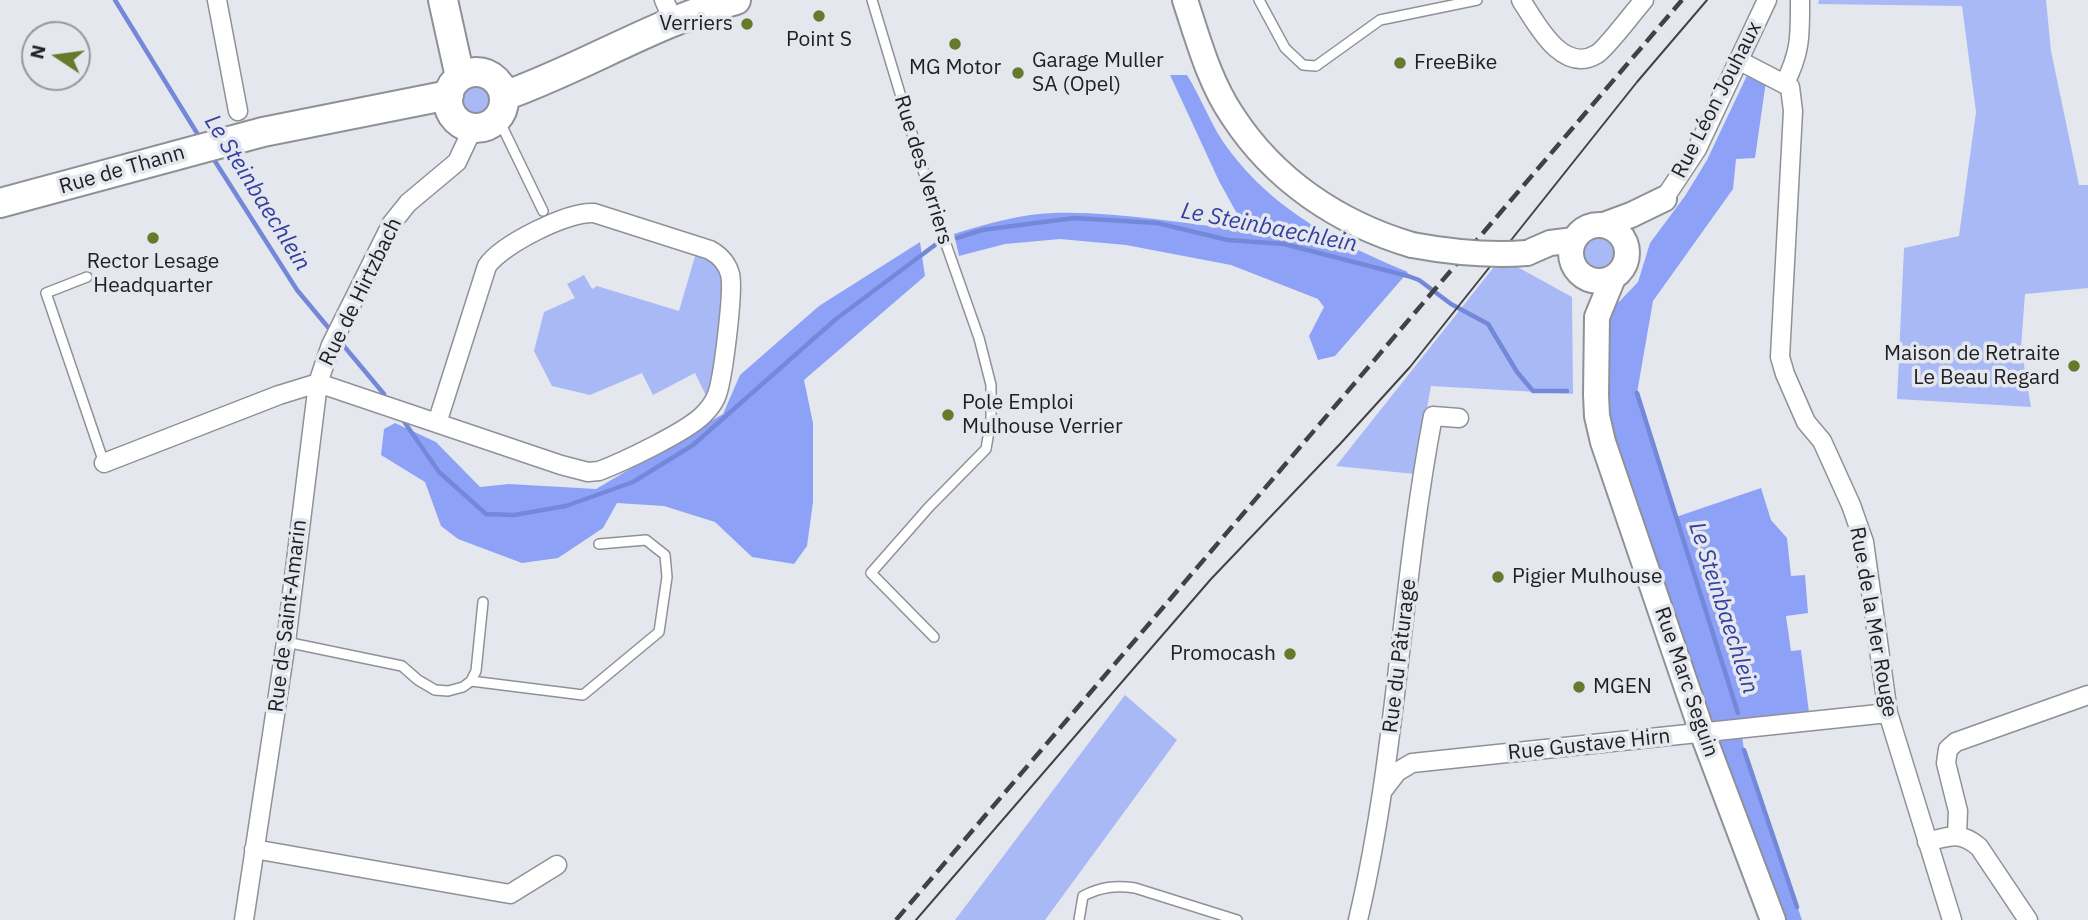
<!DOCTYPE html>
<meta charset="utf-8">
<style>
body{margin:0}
#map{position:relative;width:2088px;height:920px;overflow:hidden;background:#e5e7ee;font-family:"IBM Plex Sans",sans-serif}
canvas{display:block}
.north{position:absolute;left:21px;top:21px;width:70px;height:70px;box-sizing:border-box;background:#e5e7ee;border:2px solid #97989d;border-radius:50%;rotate:283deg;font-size:19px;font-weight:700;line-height:28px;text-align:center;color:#212124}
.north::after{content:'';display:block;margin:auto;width:24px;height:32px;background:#657a2a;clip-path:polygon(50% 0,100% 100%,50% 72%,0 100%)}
</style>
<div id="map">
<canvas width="2088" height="920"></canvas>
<div class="north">N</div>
</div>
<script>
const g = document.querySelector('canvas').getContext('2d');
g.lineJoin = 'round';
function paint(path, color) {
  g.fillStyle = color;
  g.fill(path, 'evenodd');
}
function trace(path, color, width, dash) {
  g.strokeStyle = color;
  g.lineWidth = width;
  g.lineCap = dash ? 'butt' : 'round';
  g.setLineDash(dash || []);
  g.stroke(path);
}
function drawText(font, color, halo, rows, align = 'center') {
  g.font = font + ' "IBM Plex Sans",sans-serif';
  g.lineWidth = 7;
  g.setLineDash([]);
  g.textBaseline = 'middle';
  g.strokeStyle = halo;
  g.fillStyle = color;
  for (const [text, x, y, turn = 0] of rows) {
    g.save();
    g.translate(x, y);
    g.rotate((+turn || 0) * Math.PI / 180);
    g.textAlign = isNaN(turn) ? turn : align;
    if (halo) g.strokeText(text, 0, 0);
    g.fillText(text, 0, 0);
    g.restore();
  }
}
const green = new Path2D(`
 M1819 0H2046L2051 51 2079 185H2088V288L2025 294 2021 347 2031 407 1897 399 1904 248 1959 236 1976 112 1962 6 1818 4Z
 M462 100a14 14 0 1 1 28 0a14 14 0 1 1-28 0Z
 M1579 255a20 20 0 1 1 40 0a20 20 0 1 1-40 0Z
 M698 246 727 267 711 406 695 373 653 395 642 373 590 395 552 386 534 351 544 312 575 298 567 284 584 275 592 289 597 286 679 311Z
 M1501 258 1572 297 1573 394 1431 386 1415 474 1336 466Z
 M1125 695 1177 740 1045 920H955Z`);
const forest = new Path2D(`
 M1751 67 1767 74 1755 158 1736 159 1733 189 1653 301 1637 393 1676 517 1761 488 1771 520 1787 538 1791 576 1805 575 1808 613 1786 616 1791 651 1801 650 1810 720 1741 728 1744 750 1802 920H1773L1603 442V302H1619L1638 282 1650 243 1685 196 1707 160Z
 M1170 75H1187C1202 99 1212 128 1229 150 1274 211 1340 244 1408 272L1335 356 1318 360 1309 336 1324 307 1318 299 1231 265 1126 245 1060 239 1005 244 959 256 954 234C985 224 1021 214 1053 213 1118 211 1182 224 1246 230L1219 181Z
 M920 242 925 276 804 380 813 423V502L807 546 794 564 752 557 715 522 664 506 617 503 603 528 558 558 522 563 458 539 441 526 425 482 381 455 384 429 395 423 436 442 480 487 509 484 596 489 723 414 740 375 819 306Z`);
const stream = new Path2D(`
 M115 0 200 138
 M211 155 297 290 332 332
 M957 238 982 230 1074 218 1157 223 1228 240 1284 244 1408 276 1419 280 1451 304 1488 324 1517 372 1533 391H1567
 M338 339 384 394
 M1637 393 1738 713
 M403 420 439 472 486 514 514 515 566 506 633 482 693 445 836 319 935 245
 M1744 750 1797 907`);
const lane = new Path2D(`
 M872 0 941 230 979 338 991 385V419L986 449 929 507 871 573 934 637
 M1259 0 1285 48 1303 65 1316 66 1380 20 1477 0
 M498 118 543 211
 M87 277 46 293 104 463
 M286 642 402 666 418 680 435 690 448 691 463 687 471 681 476 671 483 602
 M471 681 583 695 659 632 667 577 665 555 646 540 599 544
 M1079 920 1083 896C1101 887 1115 885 1135 888L1237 920`);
const street = new Path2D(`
 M217 0 238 111
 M664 0 674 22
 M1521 0C1536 23 1562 75 1597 54 1606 49 1635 10 1644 0
 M1738 60 1790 87 1793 111 1780 357 1785 374 1806 422 1822 441 1851 505 1864 542 1888 713 1952 920
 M1785 83C1801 51 1800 35 1800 0
 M1664 199 1697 149 1767 0
 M104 463 279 395 318 383 331 345 392 223 408 203 457 162 473 128
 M1384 789 1397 772 1412 763 1888 713
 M1957 835 1958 811 1946 763 1948 749 1956 742 2088 695
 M1927 842C1950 836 1960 831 1979 847L2028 920
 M254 849 510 894 557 865
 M244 920 286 642 318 383 561 465 588 472 599 471C623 462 686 432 703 415 708 410 713 404 716 397 723 382 734 289 730 274 727 263 719 255 710 250L594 213C568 211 501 245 487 266L437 423
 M1358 920C1397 754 1401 583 1433 416L1459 418`);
const secondary = new Path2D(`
 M1185 0C1198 39 1209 81 1232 115 1274 180 1338 223 1412 245
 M1571 253a28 28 0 1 1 56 0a28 28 0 1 1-56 0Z
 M1604 225 1631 215 1664 199
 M1527 253 1550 243 1574 240
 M1613 278 1597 317 1596 395 1597 416 1603 442 1702 732 1773 920`);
const primary = new Path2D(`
 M443 0 460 77
 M448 100a28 28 0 1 1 56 0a28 28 0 1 1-56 0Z
 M504 96C583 68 655 22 736 0
 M0 203 263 132 449 95`);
const tram = new Path2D(`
 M916 920 1211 579 1340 444 1410 367 1637 82 1707 0`);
const rail = new Path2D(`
 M896 920 1682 0`);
const secondaryBridge = new Path2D(`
 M1412 245C1450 252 1488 256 1527 253`);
const markers = [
 [819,16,7,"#657a2a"],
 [747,24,7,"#657a2a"],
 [955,44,7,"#657a2a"],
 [1400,63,7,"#657a2a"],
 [1018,73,7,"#657a2a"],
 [153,238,7,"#657a2a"],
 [2074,366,7,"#657a2a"],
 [948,415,7,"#657a2a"],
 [1498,577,7,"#657a2a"],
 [1290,654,7,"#657a2a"],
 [1579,687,7,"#657a2a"]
];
const poiNames = [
 ["Verriers",733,24,"right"],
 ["Point S",819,40,"center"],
 ["Garage Muller",1032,61],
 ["SA (Opel)",1032,85],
 ["FreeBike",1414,63],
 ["MG Motor",955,68,"center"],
 ["Rector Lesage",153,262,"center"],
 ["Headquarter",153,286,"center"],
 ["Maison de Retraite",2060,354,"right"],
 ["Le Beau Regard",2060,378,"right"],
 ["Pole Emploi",962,403],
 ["Mulhouse Verrier",962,427],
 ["Pigier Mulhouse",1512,577],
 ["Promocash",1276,654,"right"],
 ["MGEN",1593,687]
];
const streetNames = [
 ["Rue Léon Jouhaux",1717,100,-63],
 ["Rue de Thann",122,170,-16],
 ["Rue des Verriers",923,170,73],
 ["Rue de Hirtzbach",361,292,-64],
 ["Rue de Saint-Amarin",288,616,-83],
 ["Rue de la Mer Rouge",1873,622,80],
 ["Rue du Pâturage",1400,656,-83],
 ["Rue Marc Seguin",1686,682,71],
 ["Rue Gustave Hirn",1589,745,-6]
];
const waterNames = [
 ["Le Steinbaechlein",257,193,58],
 ["Le Steinbaechlein",1269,228,11],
 ["Le Steinbaechlein",1723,608,72]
];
paint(green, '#a8b9f6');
paint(forest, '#8da2f6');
trace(stream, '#7488d9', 4.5);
trace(lane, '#8f9197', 12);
trace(street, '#8f9197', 21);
trace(secondary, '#8f9197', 28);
trace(primary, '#8f9197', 32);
trace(lane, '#fff', 9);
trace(street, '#fff', 18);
trace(secondary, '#fff', 24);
trace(primary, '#fff', 28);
trace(tram, '#424246', 2);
trace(rail, '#424246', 4.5, [14, 7]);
trace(secondaryBridge, '#8f9197', 28, []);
trace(secondaryBridge, '#fff', 24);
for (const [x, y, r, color] of markers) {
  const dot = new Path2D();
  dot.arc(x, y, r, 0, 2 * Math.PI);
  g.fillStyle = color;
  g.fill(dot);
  trace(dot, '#e5e7ee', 2.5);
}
drawText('21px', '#212124', '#e5e7ee', poiNames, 'left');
drawText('21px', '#212124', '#e5e7ee', streetNames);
drawText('italic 23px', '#333f9f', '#e5e7ee', waterNames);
</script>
